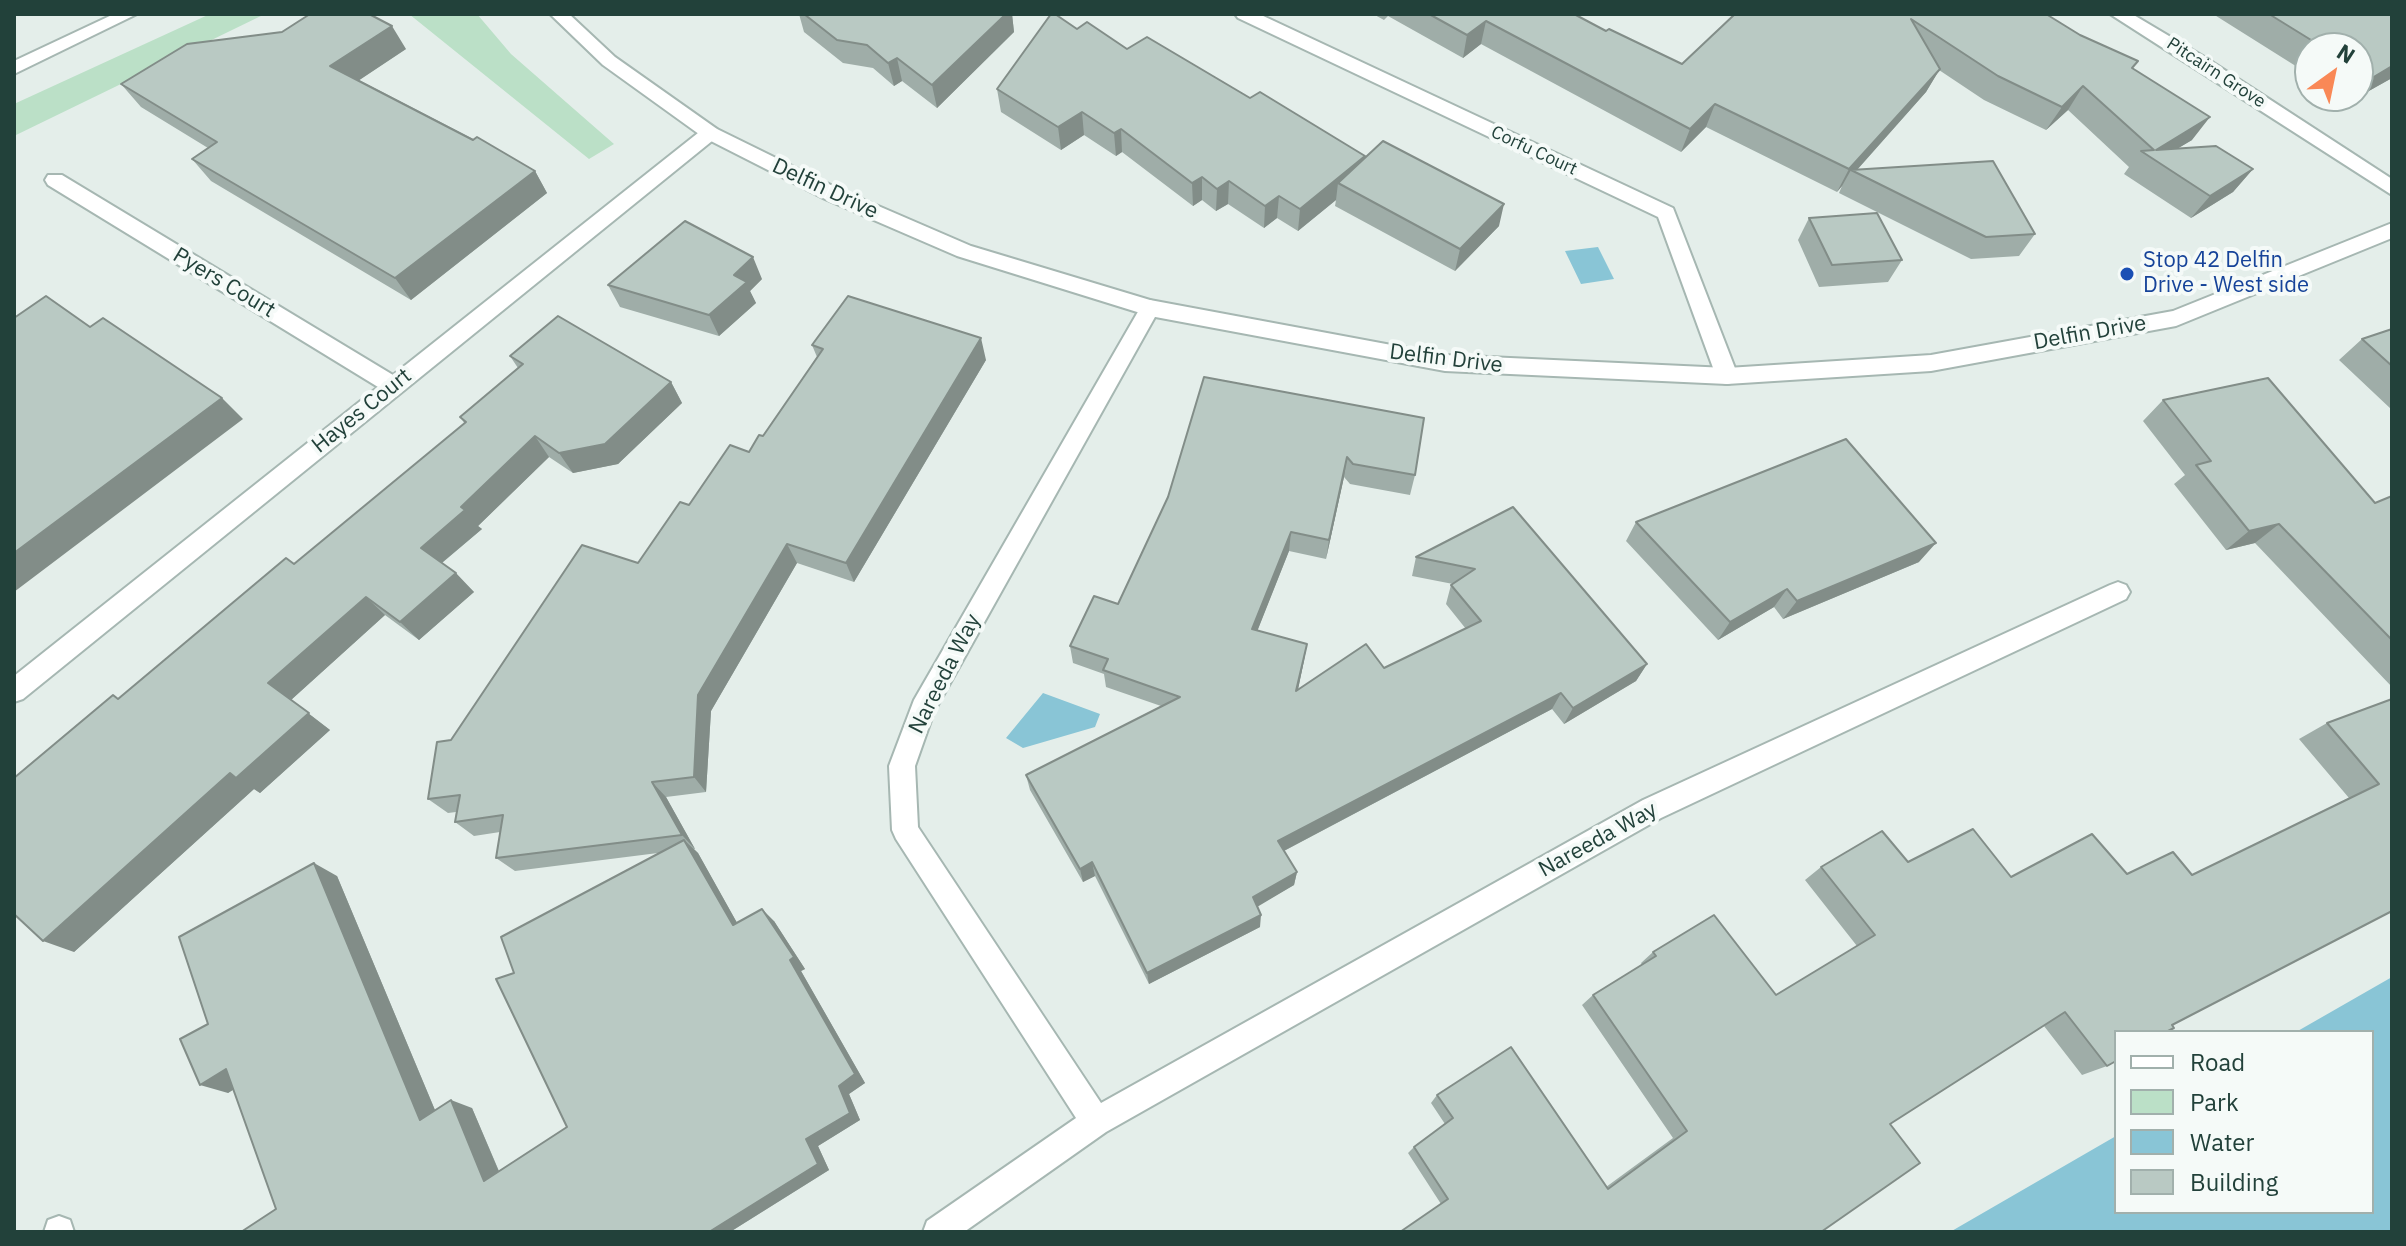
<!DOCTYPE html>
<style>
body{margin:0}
#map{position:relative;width:2406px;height:1246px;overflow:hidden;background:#e4eeea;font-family:"IBM Plex Sans",sans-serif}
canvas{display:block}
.frame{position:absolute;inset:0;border:16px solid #22413a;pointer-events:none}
.legend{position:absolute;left:2114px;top:1030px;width:260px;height:184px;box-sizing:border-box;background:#f5faf8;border:2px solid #a1b0ac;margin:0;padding:10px 14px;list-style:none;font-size:24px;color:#22413a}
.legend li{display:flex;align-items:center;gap:16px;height:40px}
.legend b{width:40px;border:2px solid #a1b0ac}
.north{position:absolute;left:2294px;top:32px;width:80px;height:80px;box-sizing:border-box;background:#f5faf8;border:2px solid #a1b0ac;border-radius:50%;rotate:33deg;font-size:22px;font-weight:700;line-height:32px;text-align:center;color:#22413a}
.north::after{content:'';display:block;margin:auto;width:28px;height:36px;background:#f98856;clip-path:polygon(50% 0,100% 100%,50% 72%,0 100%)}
</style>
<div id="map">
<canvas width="2406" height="1246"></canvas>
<div class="frame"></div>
<ul class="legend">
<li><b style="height:10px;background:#fff"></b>Road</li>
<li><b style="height:22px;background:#bbe0c7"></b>Park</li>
<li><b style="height:22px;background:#89c5d6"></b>Water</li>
<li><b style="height:22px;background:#b9c9c3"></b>Building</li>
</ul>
<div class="north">N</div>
</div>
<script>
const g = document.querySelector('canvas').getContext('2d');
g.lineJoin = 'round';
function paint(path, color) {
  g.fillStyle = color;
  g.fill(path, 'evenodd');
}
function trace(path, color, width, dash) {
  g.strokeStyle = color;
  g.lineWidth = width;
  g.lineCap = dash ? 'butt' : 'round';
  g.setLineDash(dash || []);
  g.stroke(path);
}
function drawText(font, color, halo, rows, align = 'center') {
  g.font = font + ' "IBM Plex Sans",sans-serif';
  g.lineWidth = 8;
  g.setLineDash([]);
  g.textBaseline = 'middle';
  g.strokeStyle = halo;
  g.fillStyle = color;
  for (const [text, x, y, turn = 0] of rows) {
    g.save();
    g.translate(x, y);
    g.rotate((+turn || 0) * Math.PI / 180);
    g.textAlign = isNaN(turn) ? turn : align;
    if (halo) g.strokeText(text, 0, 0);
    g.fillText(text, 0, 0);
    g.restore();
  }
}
const green = new Path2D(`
 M210 14H265L14 136V104Z
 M409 14H477L511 54 614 144 589 159Z`);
const water = new Path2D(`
 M1598 247 1614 279 1581 284 1565 251Z
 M1043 693 1100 714 1095 727 1023 748 1006 738Z
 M2392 977V1232H1950L2116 1136V1212H2372V1032H2296Z`);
const minor = new Path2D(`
 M1235 14H1259L1673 208 1738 376 1735 382 1727 384 1719 382 1716 376 1658 217 1238 18Z
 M2110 14H2132L2206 58 2392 179V195Z
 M710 127 717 129 719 133 717 137 23 699 14 702V676L378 387 48 185 45 180 48 175H62L393 375 703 129Z
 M1150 300 1157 303 1160 308 934 712 915 766 918 827 1101 1103 1643 800 2110 585 2118 582 2126 585 2130 592 2126 599 1661 818 1106 1132 964 1232H923L927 1221 1076 1118 896 839 892 830 889 766 914 700 1143 303Z
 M59 1216 70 1220 74 1232H44L48 1220Z`);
const tertiary = new Path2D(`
 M114 14H137L14 74V61Z
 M550 14H569L615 57 717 129 839 189 971 246 1150 300 1445 355 1727 368 1931 355 2173 311 2392 223V238L2176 326 1931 371 1727 384 1445 371 1150 316 957 256 825 199 703 137 603 65Z`);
const wall = new Path2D(`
 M799 14H1012L1014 32 937 108 902 81 894 86 873 68 843 63 804 32Z
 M1373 14H1574L1606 31 1682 64 1735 14H2046L2133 68 2192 140 2178 148 2253 169 2233 192 2191 218 2124 174 2129 167 2068 110 2046 130 1984 100 1939 70 1926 92 1857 170 2035 234 2019 256 1971 259 1839 193 1842 186 1837 192 1706 127 1681 152 1481 44 1463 58 1388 16 1384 20Z
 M2213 14H2392V78L2351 101 2343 96H2358V48H2310V75Z
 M1077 29 1250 98 1365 156V158L1499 226 1455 271 1335 206 1336 200 1298 231 1277 218 1264 228 1228 204 1216 211 1202 200 1193 206 1122 152 1116 156 1084 135 1061 150 1001 112 997 89Z
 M406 49 359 80 535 171 547 193 411 300 211 181 192 159 208 148 141 107 121 84Z
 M1809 218 1902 260 1888 282 1819 287 1798 240Z
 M762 279 750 291 756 303 719 336 620 307 608 285Z
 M2392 329V410L2339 360 2362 339Z
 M812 345 986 360 854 582 797 563 711 711 706 792 666 797 695 849H694L698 853 737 923 774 921 805 969 801 971 865 1083 849 1094 860 1120 818 1146 829 1170 730 1232H241L276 1209 233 1089 228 1093 208 1024 337 876 435 1110 472 1108 499 1171 567 1127 514 973 658 853 515 871 496 858 500 832 474 836 455 822 456 812 448 813 428 799 451 740 638 563 689 505 749 452 763 436 817 357Z
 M510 356 671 382 682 403 618 464 573 473 549 457 478 526 482 529 442 563 474 592 419 640 385 615 291 700 330 730 260 793 254 789 74 952 119 698 294 564 465 424 460 417 518 368Z
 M1204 377 1415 475 1410 495 1350 484 1344 477 1326 559 1289 551 1257 631 1307 644 1298 690 1384 668 1466 629 1446 604 1451 585 1453 584 1412 576 1416 557 1513 507 1647 664 1636 681 1564 724 1552 709 1284 851 1297 872 1294 885 1257 906 1260 927 1149 984 1095 876 1083 882 1030 790 1026 775 1161 706 1106 687 1104 674 1073 663 1070 646 1118 604 1168 497Z
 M2163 400 2375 503 2392 496V687L2255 543 2226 550 2174 484 2185 475 2143 421Z
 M1636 522 1919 562 1783 619 1774 607 1718 640 1626 541Z
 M2392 699V911L2172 1025 2107 1066 2082 1075 2044 1026 1890 1124 1821 1232 1441 1204 1408 1153 1414 1147 1445 1124 1431 1103 1437 1095 1606 1187 1673 1138 1582 1005 1593 995 1642 965 1641 963 1653 952 1776 995 1857 946 1805 880 1821 867 1908 862 2011 877 2127 874 2192 875 2349 798 2299 739 2327 723Z`);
const shadedWall = new Path2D(`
 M1006 14H1012L1014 32 937 108 932 85Z
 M1486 21 1481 44 1463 58 1467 35Z
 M392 26 406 49 346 89 330 66Z
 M897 58 902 81 894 86 888 63Z
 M2392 66V78L2351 101 2355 96H2358V93L2372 78Z
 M1940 69 1926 92 1855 172 1851 170 1842 186 1837 192 1849 169Z
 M2083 86 2068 110 2046 130 2062 107Z
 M1715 104 1706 127 1681 152 1690 129Z
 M1082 112 1084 135 1061 150 1058 127Z
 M2210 117 2192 140 2157 161 2156 150Z
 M1121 129 1122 152 1116 156 1114 133Z
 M1365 156 1362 179 1338 183 1336 200 1298 231 1300 209Z
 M2253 169 2233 192 2191 218 2210 196Z
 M535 171 547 193 411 300 395 278Z
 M1202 177V200L1193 206 1192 183Z
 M1229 181 1228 204 1216 211 1217 189Z
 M1279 196 1277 218 1264 228 1265 206Z
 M1504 204 1499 226 1455 271 1460 249Z
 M753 257 762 279 750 291 756 303 719 336 709 315 734 275Z
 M981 338 986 360 854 582 846 563Z
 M671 382 682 403 618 464 573 473 559 453Z
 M222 398 243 419 14 592V553Z
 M535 436 549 457 478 526 482 529 438 566 421 548 461 507Z
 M1347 457 1344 477 1326 559 1329 540Z
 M2279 524 2255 543 2226 550 2249 531Z
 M1291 532 1289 551 1251 647 1252 629Z
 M1936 543 1919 562 1783 619 1797 601Z
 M787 544 797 563 711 711 706 792 694 777 698 695Z
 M456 573 474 592 419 640 400 622Z
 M1787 589 1774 607 1718 640 1730 622Z
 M366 597 385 615 291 700 330 730 260 793 254 789 74 952 43 941 230 773 268 683Z
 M1307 644 1304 661 1294 708 1296 691Z
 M1647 664 1636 681 1564 724 1573 708Z
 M1561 693 1552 709 1276 855 1278 841Z
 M652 782 666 797 695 849 682 835Z
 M684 840 698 853 745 937 733 925Z
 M1092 862 1095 876 1083 882 1080 869Z
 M314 863 337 876 442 1127 420 1120Z
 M1297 872 1294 885 1252 910 1253 897Z
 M762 909 774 921 805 969 801 971 865 1083 849 1094 860 1120 818 1146 829 1170 730 1232H709L806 1139 790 960Z
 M1261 915 1260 927 1149 984 1147 973Z
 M226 1069 253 1078 228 1093 200 1085Z
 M451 1100 472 1108 505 1186 484 1181Z`);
const building = new Path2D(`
 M310 14H369L392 26 330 66 473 140 477 137 535 171 395 278 192 159 217 142 121 84 187 44 282 32Z
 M804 14H1006L932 85 897 58 888 63 867 45 837 40Z
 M1051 14H1055L1077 29 1087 22 1127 49 1147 37 1250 98 1260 92 1365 156 1300 209 1279 196 1265 206 1229 181 1217 189 1202 177 1192 183 1121 129 1114 133 1082 112 1058 127 997 89Z
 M1429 14H1574L1606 31 1609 29 1682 64 1735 14H2046L2080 35 2138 61 2132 68 2210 117 2156 150 2216 146 2253 169 2210 196 2141 151 2154 150 2083 86 2062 107 1998 76 1911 19 1940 69 1849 169 1715 104 1690 129 1486 21 1467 35Z
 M2269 14H2392V66L2372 78 2358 69V48H2324Z
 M1383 141 1504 204 1460 249 1338 183Z
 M1993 161 2035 234 1986 237 1851 170Z
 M1877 213 1902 260 1832 265 1809 218Z
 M685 221 753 257 734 275 747 282 709 315 608 285Z
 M46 296 90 327 103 318 222 398 14 553V318Z
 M848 296 981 338 846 563 787 544 698 695 694 777 652 782 682 835 496 858 503 815 455 822 460 795 428 799 437 742 451 740 582 545 638 563 680 502 689 505 730 445 749 452 759 435 763 436 823 349 812 345Z
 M558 316 671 382 605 444 559 453 535 436 461 507 465 510 421 548 456 573 400 622 366 597 268 683 309 713 236 778 230 773 43 941 14 914V778L113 695 118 699 286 558 294 564 466 422 460 417 523 364 510 356Z
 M2392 329V366L2362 339Z
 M1204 377 1424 418 1415 475 1353 464 1347 457 1329 540 1291 532 1252 629 1307 644 1296 691 1366 644 1384 668 1481 621 1451 585 1475 569 1416 557 1513 507 1647 664 1573 708 1561 693 1278 841 1297 872 1253 897 1261 915 1147 973 1092 862 1080 869 1026 775 1180 697 1103 670 1108 659 1070 646 1094 596 1118 604 1168 497Z
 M2268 378 2375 503 2392 496V640L2279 524 2249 531 2196 465 2211 461 2163 400Z
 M1846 439 1936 543 1797 601 1787 589 1730 622 1636 522Z
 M2392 699V911L2172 1025 2174 1028 2166 1032H2116V1061L2107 1066 2065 1012 1890 1124 1920 1163 1821 1232H1400L1448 1199 1414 1147 1453 1118 1437 1095 1511 1047 1608 1189 1687 1131 1593 995 1656 956 1653 952 1714 915 1776 995 1875 935 1821 867 1882 831 1908 862 1973 829 2011 877 2092 834 2127 874 2173 852 2192 875 2379 784 2327 723Z
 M684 840 733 925 762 909 794 957 790 960 855 1074 839 1086 850 1113 806 1139 818 1164 709 1232H241L276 1209 226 1069 200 1085 180 1039 208 1024 179 937 314 863 420 1120 451 1100 484 1181 567 1127 496 979 514 973 501 937Z`);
const markers = [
 [2127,274,8,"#1a4fb4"]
];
const farStreetnames = [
 ["Pitcairn Grove",2216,73,33],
 ["Corfu Court",1534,151,25]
];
const streetNames = [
 ["Delfin Drive",825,189,25],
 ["Pyers Court",224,283,31],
 ["Delfin Drive",2090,333,-10],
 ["Delfin Drive",1446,359,7],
 ["Hayes Court",362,411,-39],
 ["Nareeda Way",945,674,-63],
 ["Nareeda Way",1598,840,-29]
];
const transitNames = [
 ["Stop 42 Delfin",2143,261],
 ["Drive - West side",2143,286]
];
paint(green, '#bbe0c7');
paint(water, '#89c5d6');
trace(minor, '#a6b7b2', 4);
trace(tertiary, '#a6b7b2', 4);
paint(minor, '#fff');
paint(tertiary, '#fff');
paint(wall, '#9fada8');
paint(shadedWall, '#828d88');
paint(building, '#b9c9c3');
trace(building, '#828d88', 2);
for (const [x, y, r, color] of markers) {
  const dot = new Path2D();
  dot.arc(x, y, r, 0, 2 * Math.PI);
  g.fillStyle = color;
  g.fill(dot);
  trace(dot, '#f5faf8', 3);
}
drawText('18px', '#22413a', '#f5faf8', farStreetnames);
drawText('22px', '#22413a', '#f5faf8', streetNames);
drawText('22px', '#164399', '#f5faf8', transitNames, 'left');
</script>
